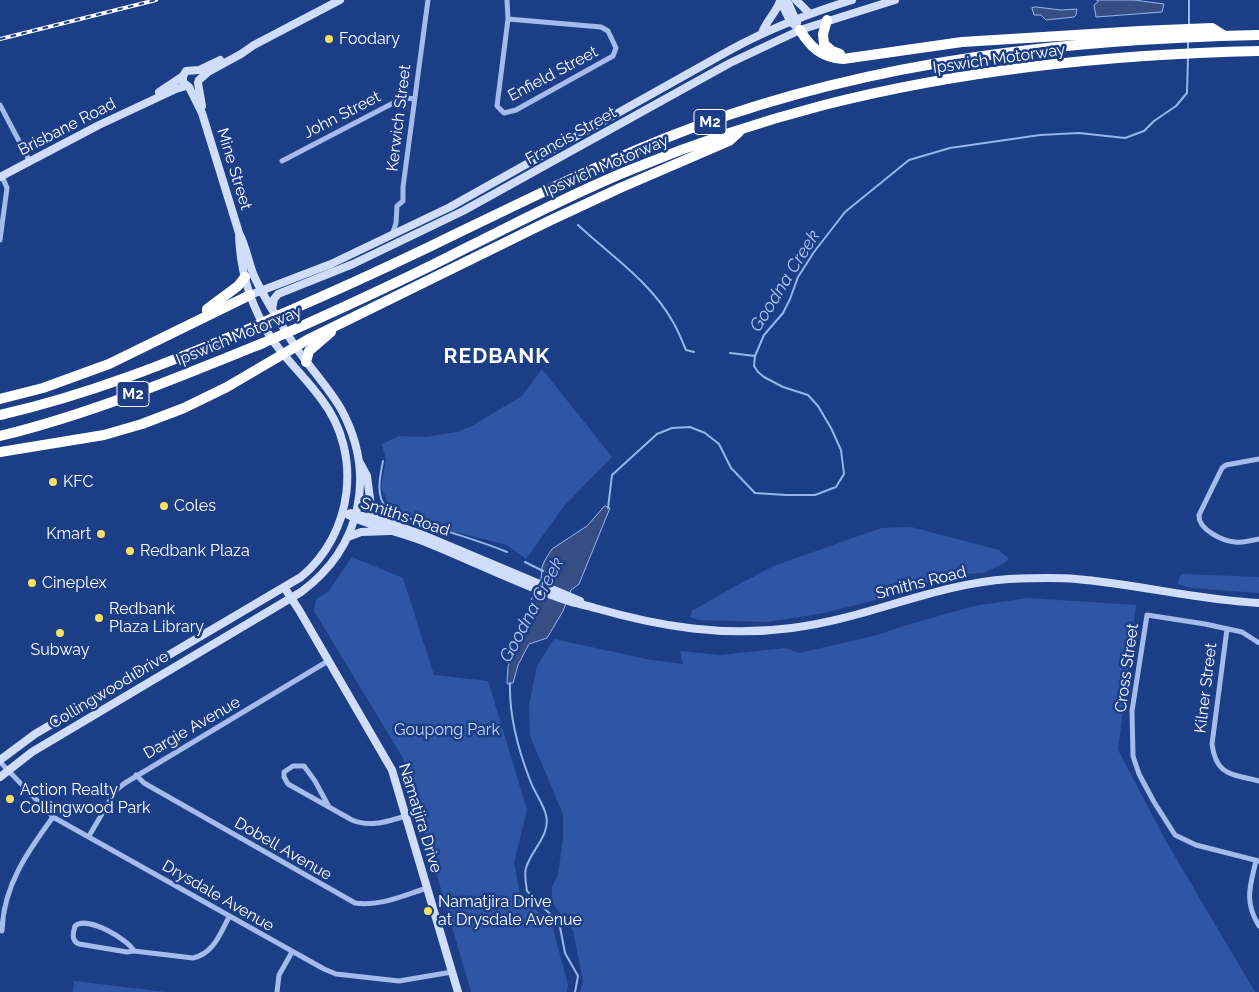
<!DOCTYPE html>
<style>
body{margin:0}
canvas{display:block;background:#1c3e86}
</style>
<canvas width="1259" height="992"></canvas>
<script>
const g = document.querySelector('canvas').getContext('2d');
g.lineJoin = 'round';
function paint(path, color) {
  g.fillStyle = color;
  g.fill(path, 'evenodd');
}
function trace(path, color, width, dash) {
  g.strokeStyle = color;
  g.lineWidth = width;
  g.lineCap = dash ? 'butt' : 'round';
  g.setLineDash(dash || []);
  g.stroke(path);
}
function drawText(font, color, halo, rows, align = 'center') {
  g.font = font + ' Raleway,sans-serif';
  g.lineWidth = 5;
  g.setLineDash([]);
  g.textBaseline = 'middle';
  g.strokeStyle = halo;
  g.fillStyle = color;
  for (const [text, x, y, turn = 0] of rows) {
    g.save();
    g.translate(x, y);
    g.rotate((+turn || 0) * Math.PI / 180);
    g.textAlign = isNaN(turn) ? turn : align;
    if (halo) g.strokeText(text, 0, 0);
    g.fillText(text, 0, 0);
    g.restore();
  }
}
const green = new Path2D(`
 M542 369 612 457 564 506 526 559 507 545 452 531 390 507 381 487 386 460 382 444 399 436 424 437 457 432 470 427 522 396Z
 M911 527 999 550 1009 559 1003 564 983 573 950 575 891 596 824 613 768 622 699 620 690 617 692 611 741 583 774 566 881 528Z
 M352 557 403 578 434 675 488 681 527 810 514 862 520 895 552 925 568 985 567 992H471L403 758 314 611 316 599 328 592Z
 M1182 574 1259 577V593L1191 588 1178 584 1179 577Z
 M1027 598 1136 605 1118 750 1167 843 1255 992H580L583 981 573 931 552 902V887L558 874 563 839V814L530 736 529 706 537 666 554 639 651 660 683 664 680 651 720 655 785 648 799 653 874 636 907 625 974 606Z
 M74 981 166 992H73Z`);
const water = new Path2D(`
 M1097 0H1134L1164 4 1162 12 1096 17 1094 5 1098 2Z
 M1036 7 1061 10 1077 9 1076 15 1074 17 1046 20 1041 15H1034L1032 8Z
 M605 506 610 508 579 584 571 590 563 611 547 638 529 644 518 665 513 683 507 684 508 666 531 616 529 604 541 579 542 567 545 560 552 549 587 526Z`);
const stream = new Path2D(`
 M1189 25V0
 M1188 50V40
 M578 225C610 255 651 282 673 322 678 330 682 341 686 350L694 352
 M730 353 755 356
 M383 461C380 477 375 495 387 509 426 527 468 536 507 552
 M608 508 612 475 657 434 672 428 690 427 705 433 719 444 731 468 755 493 786 495H815L836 487 844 474 841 450 831 428 818 406 808 395 783 387 764 377 758 372 754 366 755 356 764 335 783 313 790 299 798 277 814 252 845 212 909 160 950 148 1040 135 1079 133 1125 138 1144 131 1154 121 1176 106 1187 93 1188 57
 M525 562 543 571
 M510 683C509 717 518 749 530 780 534 792 543 803 546 815 551 835 531 850 526 868 524 875 526 883 527 891L554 918 560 927 565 953 578 976 575 992`);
const street = new Path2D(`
 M507 0 508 19 497 106 504 113 516 110 613 56 616 48 608 31 601 27 508 19
 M0 105 30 162
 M282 161 399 100 407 98 414 99
 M392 235 396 223 397 206 403 201V187L428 0
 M0 240 7 188 2 176
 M1259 459 1226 465 1222 468 1199 515C1198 529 1222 541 1235 542 1243 543 1251 541 1259 539
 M1227 629 1212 744C1216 776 1232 774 1259 781
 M1259 643 1242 632 1205 624 1147 615 1132 711 1133 756 1139 774 1154 802 1175 835 1196 845 1259 861
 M0 762 53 817 324 969 336 974 399 981 452 972
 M136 775 144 783 355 903C379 907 405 895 427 888
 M329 807 315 781 304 766H293L284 772V777L288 784 352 820C371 828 388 821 406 816
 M89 836 116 790 125 783 328 661
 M1256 861C1250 886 1244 902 1259 926
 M2 931C3 886 28 851 53 817
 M134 951C129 940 87 915 75 926 73 933 71 941 79 944L127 952 134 951 193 958C214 953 220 934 229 917
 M277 992 279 975 292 952`);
const secondary = new Path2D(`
 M780 0 790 21 800 30
 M787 0 797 23
 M796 0 810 14
 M762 33C766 21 776 13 780 1
 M199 80 208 72 241 54 254 45 340 0
 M198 83 202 106
 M159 92 183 76 186 71 199 70 220 60
 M0 177 99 125 176 89 186 86
 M250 295 331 264 450 207 732 49C771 28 810 13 852 0
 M272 309 274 299 278 294 353 264 463 211 730 63 800 30 895 0
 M360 463 367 476 372 514 376 519
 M343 512C369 527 400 531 428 543 475 562 520 585 568 601 577 604 586 605 595 608 661 627 724 637 792 628 866 619 934 584 1009 579 1031 578 1054 577 1076 579 1137 584 1197 600 1259 603
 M351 513 390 523 423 535 580 601
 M348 537 361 532 390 531
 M284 587 299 610 392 770 458 992
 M0 760 35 734 301 577C353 534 363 454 322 400 303 374 279 354 264 326 248 297 240 267 239 235
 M0 777 32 752 301 592C361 548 377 475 341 409 326 383 303 361 288 335 276 316 263 296 254 276 248 261 246 246 239 233L202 113 189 87 183 82V76`);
const highway = new Path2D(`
 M827 20 823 34 824 44 832 51 840 54
 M800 30C810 47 822 58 843 59L962 42 1140 31 1212 28 1223 35
 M207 311V309L238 286 245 277
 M284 313C333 292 381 270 429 247 518 204 605 160 697 126 877 60 1069 39 1259 35
 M293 330C351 304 408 278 464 249 519 222 573 193 630 170 693 144 758 122 824 105 962 70 1116 54 1259 51
 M306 362 309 351 331 332
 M0 399 43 388 109 364 250 295
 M0 415C88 395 171 362 253 327
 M0 436C90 414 177 378 263 343
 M0 452 104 435 142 424 184 408 227 387 307 340 549 221 620 188 729 141 739 132`);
const rail = new Path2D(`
 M0 39 156 0`);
const highwayBridge = new Path2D(`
 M253 327 284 313
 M263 343 293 330`);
const markers = [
 [329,39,5,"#fce161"],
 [53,482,5,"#fce161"],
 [164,506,5,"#fce161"],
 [101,534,5,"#fce161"],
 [130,551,5,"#fce161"],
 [32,583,5,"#fce161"],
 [99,618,5,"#fce161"],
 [60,633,5,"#fce161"],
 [10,799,5,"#fce161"],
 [428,911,5,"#fce161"]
];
const shields = [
 [710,122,32],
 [133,394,32]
];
const shieldNames = [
 ["M2",710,122],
 ["M2",133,394]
];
const poiNames = [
 ["Foodary",339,39],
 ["KFC",63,482],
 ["Coles",174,506],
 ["Kmart",91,534,"right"],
 ["Redbank Plaza",140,551],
 ["Cineplex",42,583],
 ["Redbank",109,609],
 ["Plaza Library",109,627],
 ["Subway",60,650,"center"],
 ["Action Realty",20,790],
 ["Collingwood Park",20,808],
 ["Namatjira Drive",438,902],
 ["at Drysdale Avenue",438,920]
];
const streetNames = [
 ["Ipswich Motorway",999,59,-8],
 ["Enfield Street",553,74,-28],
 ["John Street",342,115,-27],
 ["Kerwich Street",399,118,-83],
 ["Brisbane Road",67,127,-27],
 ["Francis Street",571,136,-29],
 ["Ipswich Motorway",606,166,-23],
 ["Mine Street",234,169,73],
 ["Ipswich Motorway",239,336,-22],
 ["Smiths Road",405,517,18],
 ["Smiths Road",921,583,-14],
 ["Cross Street",1127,668,-82],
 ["Kilner Street",1206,688,-83],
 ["Collingwood Drive",109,690,-31],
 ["Dargie Avenue",192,728,-30],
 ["Namatjira Drive",420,818,73],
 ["Dobell Avenue",283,849,30],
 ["Drysdale Avenue",218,896,30]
];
const parkNames = [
 ["Goupong Park",447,730]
];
const waterNames = [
 ["Goodna Creek",785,281,-58],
 ["Goodna Creek",532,610,-62]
];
const districtNames = [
 ["REDBANK",497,357]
];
paint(green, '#2f56a4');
paint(water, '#364e84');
trace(water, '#97b5ed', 1);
trace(stream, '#97b5ed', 2);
trace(street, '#a4bceb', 5);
trace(secondary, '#d0ddf8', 8);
trace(highway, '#fff', 10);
trace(rail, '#fff', 4);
trace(rail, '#1c3e86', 2, [5.5]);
trace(highwayBridge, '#fff', 10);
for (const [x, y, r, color] of markers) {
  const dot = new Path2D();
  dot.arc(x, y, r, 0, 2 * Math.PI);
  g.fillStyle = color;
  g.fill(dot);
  trace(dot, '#1c3e86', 2);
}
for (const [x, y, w] of shields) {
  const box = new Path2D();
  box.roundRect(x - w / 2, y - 12.5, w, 25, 4);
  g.fillStyle = '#1c3e86';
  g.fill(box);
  trace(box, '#fff', 1);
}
drawText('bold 15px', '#fff', null, shieldNames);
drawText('16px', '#fff', '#1c3e86', poiNames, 'left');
drawText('16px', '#fff', '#1c3e86', streetNames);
drawText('16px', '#c9d9f8', '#1c3e86', parkNames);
drawText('italic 18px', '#b0c7f3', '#1c3e86', waterNames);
g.letterSpacing = '1px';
drawText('bold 21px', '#fff', '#1c3e86', districtNames);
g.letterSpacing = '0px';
</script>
